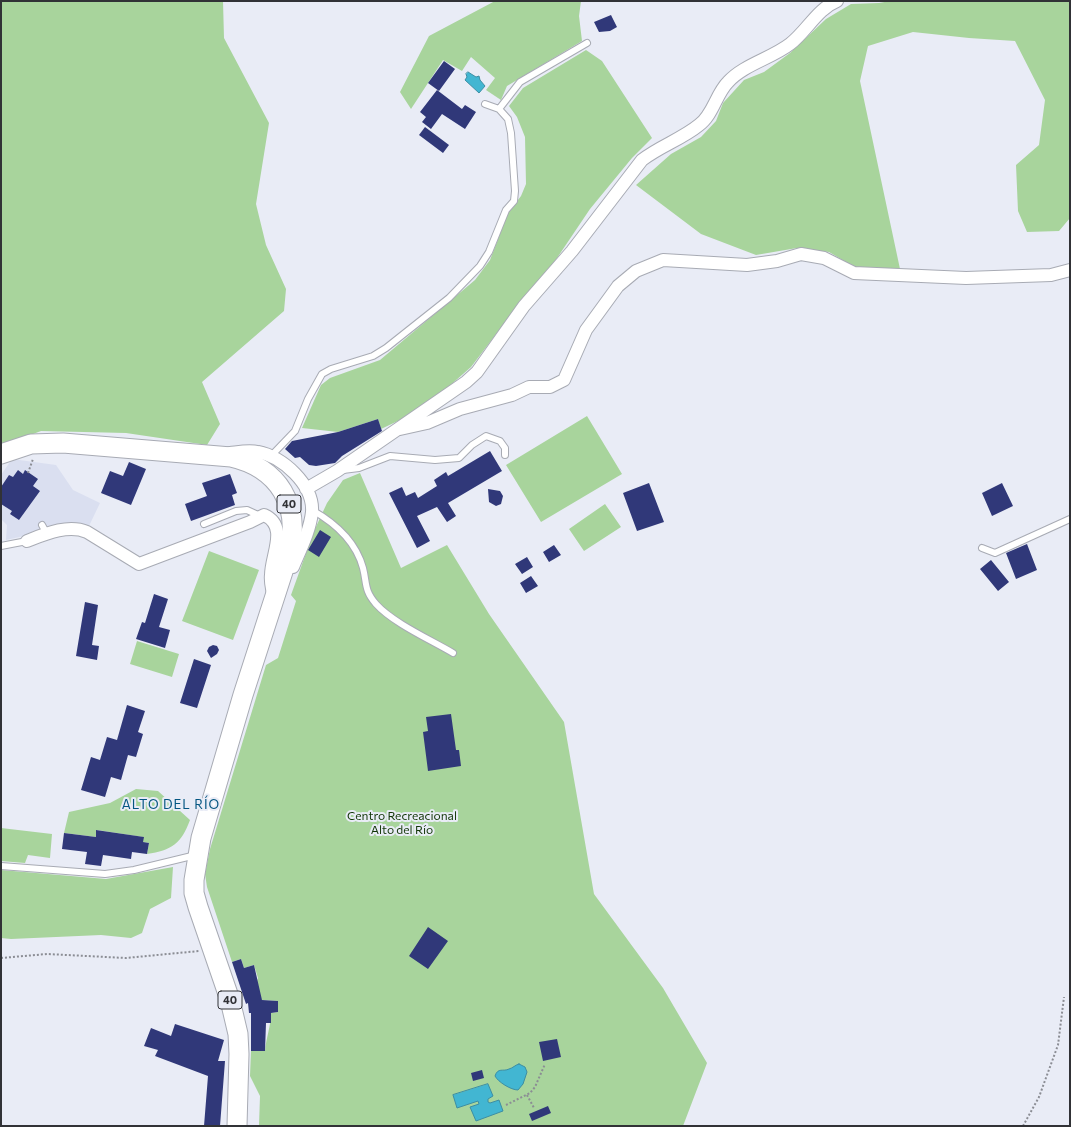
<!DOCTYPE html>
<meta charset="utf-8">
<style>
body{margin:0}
#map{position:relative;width:1071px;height:1127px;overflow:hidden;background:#e9ecf6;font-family:Commissioner,sans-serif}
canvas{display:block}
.frame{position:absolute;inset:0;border:2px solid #313236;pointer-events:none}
</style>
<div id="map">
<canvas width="1071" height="1127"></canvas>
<div class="frame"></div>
</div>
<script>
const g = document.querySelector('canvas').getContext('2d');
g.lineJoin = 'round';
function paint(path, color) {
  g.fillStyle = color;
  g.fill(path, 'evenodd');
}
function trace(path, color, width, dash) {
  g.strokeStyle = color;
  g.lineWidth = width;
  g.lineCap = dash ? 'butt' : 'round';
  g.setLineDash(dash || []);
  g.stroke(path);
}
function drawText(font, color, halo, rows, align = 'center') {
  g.font = font + ' Commissioner,sans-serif';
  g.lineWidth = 4;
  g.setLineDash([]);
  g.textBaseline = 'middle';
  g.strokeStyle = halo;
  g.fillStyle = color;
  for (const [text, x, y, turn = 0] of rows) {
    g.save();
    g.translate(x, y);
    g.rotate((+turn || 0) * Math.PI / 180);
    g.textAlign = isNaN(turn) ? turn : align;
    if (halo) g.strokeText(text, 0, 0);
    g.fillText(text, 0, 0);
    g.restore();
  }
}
const built = new Path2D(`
 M12 459 56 465 73 490 100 503 89 526 80 523H64L41 532 6 540 7 525 1 519V475Z`);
const green = new Path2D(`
 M1 1H223L224 38 269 123 256 204 266 245 286 289 284 311 202 382 220 424 207 445 126 433 41 431 1 446Z
 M495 1H581L579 16 582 41 507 86 501 100 486 90 495 78 471 57 462 71 443 60 411 109 400 92 429 36Z
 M890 1H1070V218L1059 231 1027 232 1018 211 1016 165 1039 145 1045 100 1015 41 969 38 913 32 868 46 860 81 900 269H858L829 252 797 248 756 255 701 234 636 185 671 154 701 137 716 121 723 103 744 80 764 72 790 53 826 19 851 4 879 3Z
 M586 50 602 61 652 138 632 158 590 209 555 261 503 325 471 367 438 396 400 420 381 429 378 419 338 432 302 428 321 385 330 378 380 360 475 280 490 260 508 213 521 196 526 184 525 137 517 117 509 106 523 88Z
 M587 416 622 474 541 522 506 465Z
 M360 473 401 568 447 545 489 614 564 722 594 894 663 988 707 1063 683 1126H259L260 1096 250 1076 251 1051H265C266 1038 271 1026 271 1013L278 1012V1001L262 1000 254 990 258 978 254 965 244 968 241 959 232 962 207 887 205 874 210 849 266 665 278 658 296 601 291 595 314 531 327 503 343 480Z
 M605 504 621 527 584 551 569 529Z
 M209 551 259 570 233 640 182 621Z
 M137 641 179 654 172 677 130 664Z
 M136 789 158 791 190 820C181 844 172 850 147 854L149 843 143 842V837L97 830 96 837 64 833 69 812 110 803Z
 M1 828 52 834 50 858 28 855 25 863 1 861Z
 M173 867 171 898 150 909 142 933 131 938 101 935 11 939 1 938V870L106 879Z`);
const water = new Path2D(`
 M468 72 476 77 479 76 480 80 485 86 479 93 465 80 467 77 466 74Z
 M519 1064 525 1067 527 1072 523 1084 518 1090C511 1090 498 1082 495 1076 498 1067 503 1072 509 1069 513 1068 515 1065 519 1064Z
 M488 1084 493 1096 488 1099V1102L490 1103 499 1100 503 1111 476 1121 470 1107 479 1104 478 1101 457 1108 453 1095Z`);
const building = new Path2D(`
 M611 15 617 27 610 31 599 32 594 22Z
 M444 61 455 69 439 91 428 83Z
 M437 90 462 109 465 105 476 112 465 129 442 114 431 129 422 122 426 117 420 112Z
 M425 127 449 145 443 153 419 135Z
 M378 419 382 431 342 456 335 463 316 466 309 465 300 457 295 458 285 449 292 441 338 432Z
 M490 451 502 471 448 503 456 516 447 522 437 507 417 516 430 541 417 548 389 493 402 487 406 496 415 492 418 498 437 486 434 480 446 472 448 476Z
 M129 462 146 469 131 505 101 493 110 471 123 476Z
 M18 470 23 474 25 470 38 479 33 486 40 491 19 520 10 514 12 511 1 504V487L9 475 13 477Z
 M230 474 237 493 232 495 235 505 191 521 185 504 207 496 202 483Z
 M649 483 664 522 637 531 623 493Z
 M1002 483 1013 506 992 516 982 493Z
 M488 489 500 491 503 496 501 504 496 506 489 502Z
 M320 530 331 537 319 557 308 550Z
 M1027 544 1037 570 1016 579 1006 553Z
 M554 545 561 555 549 562 543 552Z
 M527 557 533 567 522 574 515 564Z
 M991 560 1009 582 998 591 980 569Z
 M531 576 538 586 526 593 520 583Z
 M154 594 168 599 159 627 170 630 165 648 136 639 142 622 145 623Z
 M85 602 98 605 92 645 99 646 97 660 76 656Z
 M213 645 217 646 219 650 217 654 211 658 207 651 209 647Z
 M194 659 211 665 197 708 180 703Z
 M127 705 145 711 138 732 143 734 136 757 128 755 121 780 111 777 105 797 81 790 91 757 100 760 107 737 117 740Z
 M451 714 456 750H459L461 766 428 771 423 732 428 731 426 717Z
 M96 830 144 837 143 842 149 843 147 854 132 852 131 859 103 855 101 866 85 864 87 852 62 849 64 833 96 837Z
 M428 927 448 941 428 969 409 956Z
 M241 959 244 968 254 965 262 1000 278 1001V1012L271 1013V1023H266L265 1051H251V1013H249L248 1003 246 1004 232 962Z
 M175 1024 224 1040 218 1061H225L220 1126H204L208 1076 155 1056 158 1050 144 1046 151 1028 171 1036Z
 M557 1039 561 1057 543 1061 539 1042Z
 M482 1070 484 1078 473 1081 471 1073Z
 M548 1106 551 1113 532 1121 529 1114Z`);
const path = new Path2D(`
 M28 473 33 459
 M1 958 47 954 126 958 199 951
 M527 1095 534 1108
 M506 1105 530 1093 535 1087 545 1064
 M1023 1126 1039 1097 1058 1045 1064 997`);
const lane = new Path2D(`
 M499 109 520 82 587 43
 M271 456 295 431 308 399 322 374 331 369 373 356 386 348 449 298 480 266 489 252 506 210 514 201 515 191 511 133 508 119 499 109 485 104
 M343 470 359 468 390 456 435 460 459 458 472 445 486 436 500 441 505 448V455
 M312 510C335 523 356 542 363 568 367 584 364 590 376 604 393 623 431 640 453 653
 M204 524 236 511 247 510 260 516
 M42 525 47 534
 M1 546 27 541
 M982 548 995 553 1070 519
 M1 866 105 874 134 870 196 855`);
const street = new Path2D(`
 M400 429 427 423 460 409 512 395 529 387H550L564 380 586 330 618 286 636 271 663 260 747 265 777 261 801 254 824 258 854 273 966 278 1051 275 1070 270
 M230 453C239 452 249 450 258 452 282 456 314 485 312 512 310 531 300 550 293 567
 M306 489 337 471 466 382 477 372 524 306 572 251 642 160C660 146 682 139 699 125 713 115 716 94 728 82 743 65 772 58 790 44 807 31 817 9 837 1
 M27 541C45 534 68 524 87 532L139 564 250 522 264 515C289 526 271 555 271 575 270 581 272 588 273 594`);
const primary = new Path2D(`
 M1 454 31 444 63 443 231 457C279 468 301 505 289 553L243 695 201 838 194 880V893L198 907 230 1000 238 1034 239 1054 237 1126`);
const shields = [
 [289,504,24],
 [230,1000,24]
];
const shieldNames = [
 ["40",289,504],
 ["40",230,1000]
];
const parkNames = [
 ["Centro Recreacional",402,816],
 ["Alto del Río",402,830]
];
const neighbourhoodNames = [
 ["ALTO DEL RÍO",171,805]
];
paint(built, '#dadff0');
paint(green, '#a8d49c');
paint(water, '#42b6d2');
trace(water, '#3d8ea3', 1);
paint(building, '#303879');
trace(lane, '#a8abb4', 8);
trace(street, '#a8abb4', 14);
trace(primary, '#a8abb4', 21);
trace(path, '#8b8d94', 2, [2, 2]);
trace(lane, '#fff', 6);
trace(street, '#fff', 12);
trace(primary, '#fff', 19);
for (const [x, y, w] of shields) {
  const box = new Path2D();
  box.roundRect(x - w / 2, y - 9, w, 18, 3);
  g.fillStyle = '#e9ecf6';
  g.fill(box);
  trace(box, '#313236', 1);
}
drawText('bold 11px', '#313236', null, shieldNames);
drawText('12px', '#113506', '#e9ecf6', parkNames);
g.letterSpacing = '1px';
drawText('13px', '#045581', '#e9ecf6', neighbourhoodNames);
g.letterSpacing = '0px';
</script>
